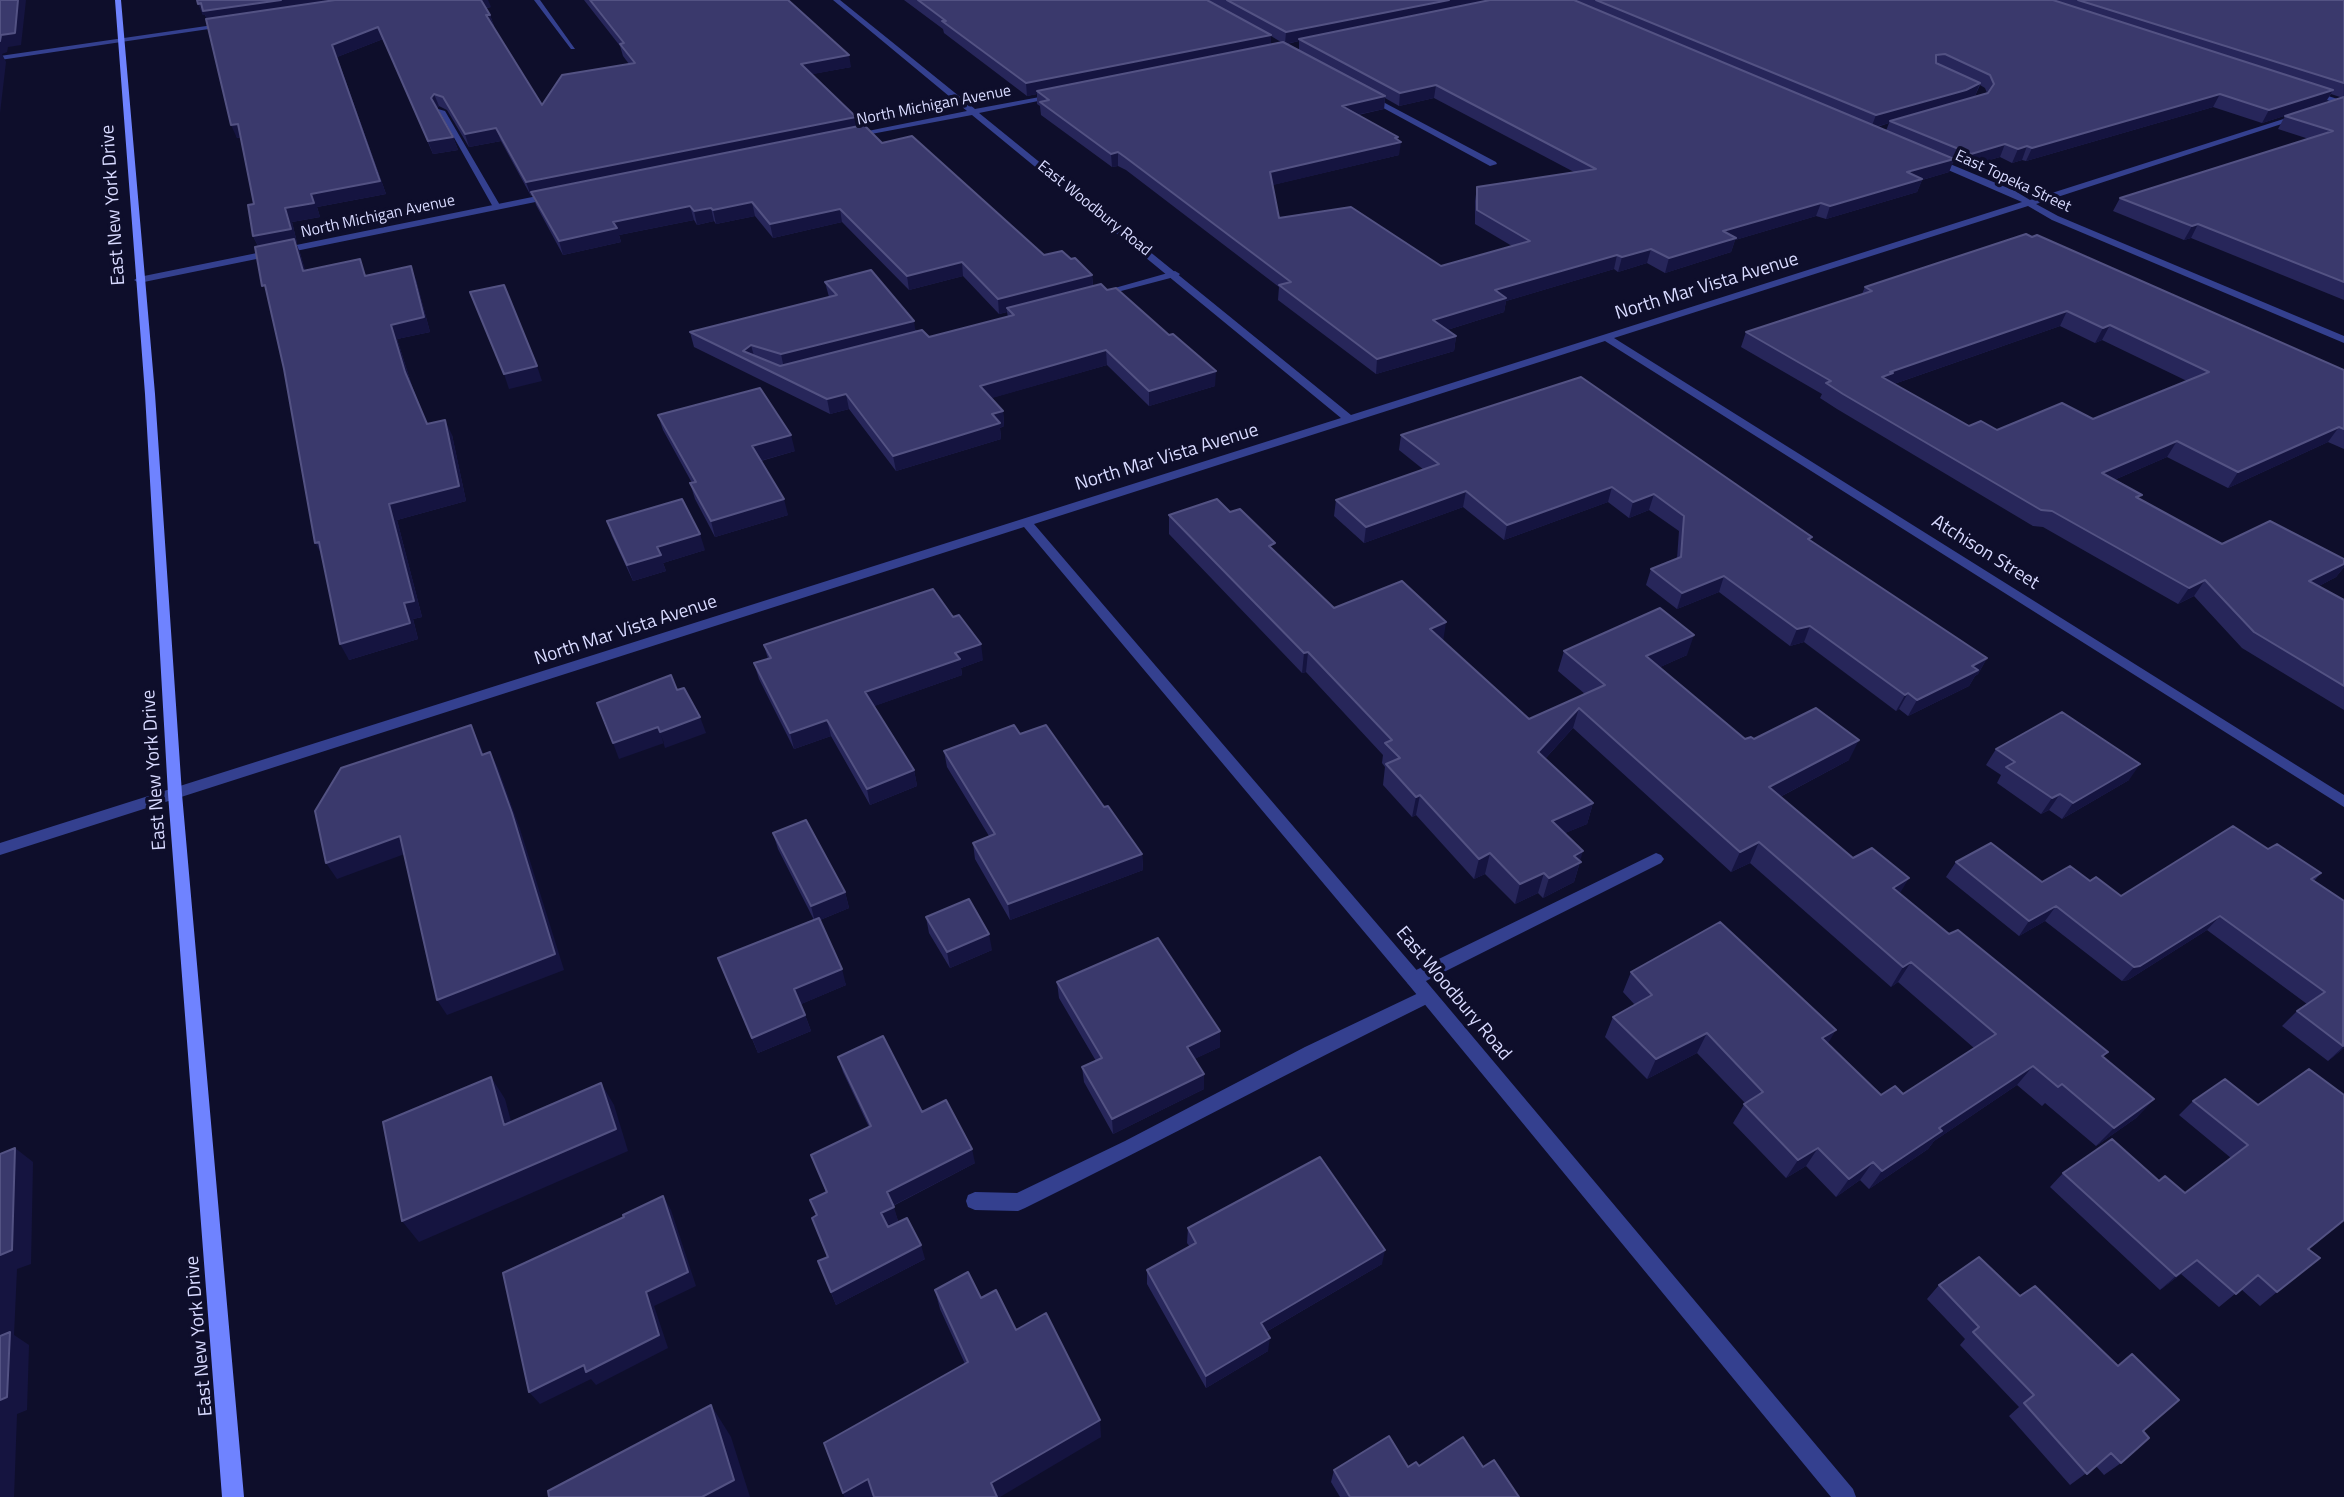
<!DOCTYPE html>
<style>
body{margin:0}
canvas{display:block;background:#0e0e2b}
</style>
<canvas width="2344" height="1497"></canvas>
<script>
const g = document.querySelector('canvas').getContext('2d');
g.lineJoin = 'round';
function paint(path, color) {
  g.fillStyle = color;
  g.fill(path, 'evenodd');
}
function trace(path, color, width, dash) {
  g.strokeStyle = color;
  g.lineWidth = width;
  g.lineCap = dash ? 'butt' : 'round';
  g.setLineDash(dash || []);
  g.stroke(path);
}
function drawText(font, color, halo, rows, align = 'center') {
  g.font = font + ' "Titillium Web",sans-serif';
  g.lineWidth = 7;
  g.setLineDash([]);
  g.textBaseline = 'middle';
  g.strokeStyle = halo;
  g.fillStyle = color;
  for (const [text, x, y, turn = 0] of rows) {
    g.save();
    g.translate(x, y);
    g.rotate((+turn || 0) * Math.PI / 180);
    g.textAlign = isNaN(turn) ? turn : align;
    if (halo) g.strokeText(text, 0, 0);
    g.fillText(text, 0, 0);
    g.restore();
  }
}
const lane = new Path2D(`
 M438 109 445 111 501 207 500 209 493 207Z
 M1175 271 1180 274 1178 276 1102 296 1097 293Z
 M1656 853 1661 855 1664 859 1661 863 1420 984 1414 986 1408 984 1406 979 1408 974Z
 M1427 989 1433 991 1435 996 1433 1001C1296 1068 1162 1141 1025 1208L1018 1211 975 1210 968 1207 966 1201 968 1195 975 1192 1017 1193 1125 1141 1305 1047Z`);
const street = new Path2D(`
 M534 0H540L575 49H571Z
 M833 0H840L975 109 1056 94V98H1053L979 113 1351 415 2022 202 1932 163V159H1938L2015 191 2030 200 2296 115 2303 117 2036 204 2058 216 2344 336V343L2052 220 2028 206 1614 338 2344 795V807L1605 341 1034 524 1420 974 1853 1489 1856 1497H1831L1408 984 1024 527 0 855V843L1341 418 972 115 850 138 849 136 853 134 967 111Z
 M227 23 229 26 0 60V56Z
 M2312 91 2344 101V105L2309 95V91Z
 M1368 94 1496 162 1497 164 1490 166 1365 98V94Z
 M552 193 555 194V198L139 283 134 280 139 277Z`);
const secondary = new Path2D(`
 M115 0H121L155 394 182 794 244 1497H222L168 794 145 394Z`);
const wall = new Path2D(`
 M197 0 491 7 486 8 490 15 494 26H493L542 105 629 64 623 56 620 46 584 0H788L851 67 812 74 857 126 1044 255 1071 259 1092 275 1093 286 1215 386 1149 406 1107 365 991 398 1003 411 1004 426 1000 428 1001 439 896 471 849 409 830 414 694 347 690 332 829 297 825 282 929 337 1008 317 1007 312 999 314 963 276 909 290 842 222 773 238 755 216 716 224 714 221 697 225 694 220 619 235 621 242 563 255 536 205 533 195 531 196 501 141 469 147 447 110 439 106 437 108 453 137 458 150 433 154 383 39 337 57 386 194 317 207 320 217 292 222 297 243H296L300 253 305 271 416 280 430 332 397 339 412 386 427 424 452 435 466 501 397 520 422 617 413 619 418 639 349 660 284 369 258 246 253 236 254 204 241 137 237 138 207 19 205 15H203Z
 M904 0H2344V300L2191 238 2184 240 2113 211 2120 198 2309 139 2278 129 2285 116 2343 98 2331 94 2325 103 2262 123 2213 107 2026 161 2022 160 2012 163 2000 157 1965 167 1953 162 1949 172 1922 180 1917 192 1826 219 1816 216 1735 240 1731 252 1665 273 1647 263 1618 272 1614 269 1506 301 1504 312 1447 330 1456 336 1454 351 1376 374 1278 300 1279 287 1126 170 1118 166 1112 167 1041 115 1040 106 1037 104V94L1027 96 944 33 943 29ZM1271 36 1281 42 1271 44ZM1299 41V50L1287 44ZM1980 85 1985 88 1987 93 1972 98 1975 96ZM1385 98 1399 106 1434 98 1574 172 1477 187 1475 201V224L1512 246 1441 266 1279 218 1272 185 1399 155 1398 137 1358 115 1384 109ZM1889 123 1886 131 1877 127Z
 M2026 234 2344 370V449L2328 442 2228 488 2167 457 2114 480 2139 499 2222 544 2344 559V567L2336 577 2319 586 2344 600V710L2242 648 2194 596 2178 604 2043 527 2033 526 1837 409 1820 398 1822 394 1741 347 1746 332 1862 294 1865 287ZM2060 326 2095 343 2102 340 2187 381 2093 419 1997 430 1969 426 1894 384Z
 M1581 377 1811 541 1987 658 1978 674 1975 676 1969 686 1908 716 1899 709 1896 711 1804 642 1790 646 1719 592 1677 609 1646 585 1651 569 1677 559 1679 531 1649 510 1629 518 1608 502 1504 540 1463 507 1364 543 1334 516 1336 500 1424 470 1399 450 1401 435Z
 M658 415 795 451 761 461 788 515 715 537 695 499 690 483H692L663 430Z
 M1230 512 1275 551 1334 608 1443 641 1529 719 1585 694 1558 671 1564 651 1687 655 1660 667 1745 739H1754L1849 760 1780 797 1853 858 1900 893 1949 934 2108 1052 2103 1057 2154 1099 2136 1118 2096 1146 2045 1103 2042 1106 2017 1085 1934 1141 1928 1149 1869 1189 1860 1180 1836 1197 1806 1166 1786 1178 1733 1123 1745 1103 1697 1053 1647 1079 1605 1037 1613 1017 1635 1005 1623 992 1631 972 1827 1044 1881 1095 1903 1094 1974 1048 1898 982 1891 987 1750 863 1731 872 1573 728 1545 759 1593 803 1587 824 1565 833 1580 862 1574 882 1543 898 1538 893 1515 904 1485 874 1474 879 1416 815 1412 817 1383 785 1385 767 1382 763 1383 755 1306 672 1302 673 1169 534V515Z
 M607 521 705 550 663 563 666 571 633 581 612 536Z
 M764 645 983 660 961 668 962 675 874 706 914 770 917 786 870 805 831 736 794 749 759 679 754 663 768 659Z
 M1020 734 1104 807 1142 854 1143 870 1010 920 975 859 973 843 989 836 947 767 944 751Z
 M1996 749 2129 780 2062 819 2049 810 2041 814 1997 783 2001 775 1986 765Z
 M773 833 845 892 849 908 820 920 846 985 801 1004 811 1031 758 1053 718 958 814 920 778 849Z
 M2268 849 2321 873 2314 881 2344 901V1048L2328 1061 2282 1026 2297 1011 2307 1004 2207 930 2128 980 2122 981 2045 921 2019 936 1946 877 1956 862 2042 882 2090 881 2121 896Z
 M926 917 992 950 950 968 929 933Z
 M1057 982 1220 1047 1194 1059 1204 1074V1089L1113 1134 1084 1082 1082 1067 1096 1061 1059 998Z
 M838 1057 922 1112 975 1163 893 1206 898 1221 887 1227 925 1259 836 1305 818 1261 827 1257 816 1215 810 1200 826 1192 811 1155 869 1127 843 1072Z
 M2225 1079 2308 1249 2277 1292 2260 1306 2241 1289 2219 1307 2181 1274 2160 1290 2050 1187 2063 1173 2159 1181 2185 1193 2231 1158 2179 1115 2193 1101Z
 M1188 1228 1382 1264 1266 1332 1268 1351 1206 1388 1147 1284V1270L1190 1247 1187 1243Z
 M1939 1285 2020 1296 2117 1366 2132 1354 2143 1431 2121 1463 2104 1475 2096 1466 2070 1485 2009 1416 2019 1407 1960 1345 1965 1339 1927 1299Z
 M935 1290 981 1298 1016 1330 1101 1437 873 1497H845L843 1493 965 1364 940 1309Z
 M1419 1466 1483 1467 1519 1497H1340L1331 1482 1334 1470Z`);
const shadedWall = new Path2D(`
 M18 0H26L21 45 8 47 7 52 2 54 6 62 0 113V41L1 35Z
 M281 0H364L209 23 205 15H203L198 4Z
 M480 0H488L491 7 482 8Z
 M1449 0H1505L1299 39V41L1285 44 1286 32Z
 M486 15H490L494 26 490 27Z
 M378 27 383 39 337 57 386 194 317 207 320 217 292 222 297 243H296L300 253 310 285 260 250 253 236 285 208 311 194 332 45Z
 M1271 35V47L1037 91V94L1027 96 1026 83Z
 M849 55 851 67 803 76 801 64Z
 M1980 83 1975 96 1961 103 1890 121 1889 123 1871 128 1876 115Z
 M1436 85 1434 98 1399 106 1400 93Z
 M2333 90 2325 103 2262 123 2269 110Z
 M434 94 439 106 436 110 431 98Z
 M2220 94 2213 107 2026 161 2032 148Z
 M1385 96 1384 109 1341 118 1342 106Z
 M856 117 858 130 531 192 533 195 531 196 526 182Z
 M238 124 244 136 237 138 231 125Z
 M496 128 501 141 469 147 465 134Z
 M453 137 458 150 433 154 428 141Z
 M1398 137V142H1401L1399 155 1269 186 1270 172Z
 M2005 144 2000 157 1965 167 1971 154Z
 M2027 146 2022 160 2012 163 2018 149Z
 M1118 152V166L1112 167 1111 154Z
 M1954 159 1949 172 1922 180 1917 192 1826 219 1830 206 1907 172Z
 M752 202 755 216 716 224 713 210Z
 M1821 203 1816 216 1735 240 1731 252 1665 273 1669 258 1723 231Z
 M690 206 694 220 619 235 621 242 563 255 559 241 613 222Z
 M711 208 714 221 697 225 694 211Z
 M840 209 842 222 773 238 770 224Z
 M2198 224 2191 238 2184 240 2192 226Z
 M1651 249 1647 263 1618 272 1622 257Z
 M1617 255 1614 269 1506 301 1504 312 1431 335 1433 320 1495 290Z
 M962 262 963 276 909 290 907 276Z
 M411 266 416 280 430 332 397 339 412 386 405 372 391 325Z
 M1092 275 1093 290 1007 308V312L999 314 998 299Z
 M2067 311 2060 326 1888 386 1882 377 1890 372Z
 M914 321 916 335 784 369 781 354Z
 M2110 325 2102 340 2095 343 2103 328Z
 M1456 336 1454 351 1376 374 1377 359Z
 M751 345 755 360 743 351Z
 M1106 350 1107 365 982 401 980 386Z
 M537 366 542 381 509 389 504 374Z
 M1216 371 1215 386 1149 406V391Z
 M846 394 849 409 830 414 827 399Z
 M1003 411 1004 426 1000 428 1001 439 896 471 893 456 992 414Z
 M445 420 452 435 466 501 397 520 422 617 413 619 418 639 349 660 340 644 389 504Z
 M2339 427 2328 442 2228 488 2238 472Z
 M791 435 795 451 756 462 752 446Z
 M2177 441 2167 457 2093 489 2102 473Z
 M1612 487 1608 502 1504 540 1507 525Z
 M1466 491 1463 507 1364 543 1366 527Z
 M1654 494 1649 510 1629 518 1633 502Z
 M784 499 788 515 715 537 711 521Z
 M700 534 705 550 663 563 666 571 633 581 627 565 657 547Z
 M319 542 324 558 315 543Z
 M2344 564V567L2336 577 2298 597 2309 581Z
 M1724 576 1719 592 1677 609 1682 593Z
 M2205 580 2194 596 2178 604 2189 588Z
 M1446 622 1443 642 1430 629Z
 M1810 626 1804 642 1790 646 1797 629Z
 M1694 635 1687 655 1640 676 1646 656Z
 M981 644 983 660 961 668 962 675 869 708 865 692 955 653Z
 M1308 652 1306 672 1302 673 1304 653Z
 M1987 658 1978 674 1975 676 1969 686 1908 716 1917 700 1972 666Z
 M1908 693 1899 709 1896 711 1905 695Z
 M1579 708 1573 728 1533 772 1538 752Z
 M700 717 706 733 665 748 660 732Z
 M827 720 831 736 794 749 790 733Z
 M471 725 479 742 490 771 482 755Z
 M658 727 664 743 619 759 613 743Z
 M1859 740 1849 760 1759 808 1769 787Z
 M490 752 498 768 520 829 564 970 447 1015 437 1000Z
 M2140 764 2129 780 2062 819 2073 803Z
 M914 770 917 786 870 805 867 789Z
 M2060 794 2049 810 2041 814 2052 798Z
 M1420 795 1416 815 1412 817 1416 797Z
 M1593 803 1587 824 1546 841 1552 821Z
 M400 836 410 852 337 879 326 863Z
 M1759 842 1750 863 1731 872 1740 852Z
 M1583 851 1574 882 1543 898 1549 878 1574 856Z
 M1490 853 1485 874 1474 879 1479 859Z
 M1142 854 1143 870 1010 920 1008 904Z
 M1544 873 1538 893 1515 904 1520 884Z
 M1909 878 1897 898 1893 888Z
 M845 892 849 908 815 922 811 906Z
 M2056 906 2045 921 2019 936 2029 921Z
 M2220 916 2207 930 2128 980 2122 981 2134 967Z
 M989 934 992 950 950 968 947 952Z
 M1911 962 1898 982 1891 987 1903 967Z
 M842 969 846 985 799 1005 794 989Z
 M805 1015 811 1031 758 1053 752 1038Z
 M1836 1030 1824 1050 1822 1038Z
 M1220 1031V1047L1186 1063 1187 1047Z
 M1707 1033 1697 1053 1647 1079 1656 1059Z
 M2344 1046V1048L2328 1061Z
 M2033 1066 2017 1085 1934 1141 1928 1149 1869 1189 1882 1171 1939 1128Z
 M1204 1074V1089L1113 1134 1112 1119Z
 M491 1077 505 1099 518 1147 504 1125Z
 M601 1083 614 1105 628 1151 419 1242 402 1221Z
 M2154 1099 2136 1118 2096 1146 2114 1128Z
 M15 1148 33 1162 31 1264 17 1269 14 1335 29 1345 27 1410 17 1414 14 1497H0V1255Z
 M1818 1148 1806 1166 1786 1178 1798 1160Z
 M972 1149 975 1163 892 1206 887 1192Z
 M1873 1162 1860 1180 1836 1197 1849 1179Z
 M663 1196 671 1210 696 1286 654 1306 668 1348 596 1385 591 1379 540 1404 529 1392 646 1292Z
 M894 1207 898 1221 886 1227 881 1213Z
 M921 1245 925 1259 836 1305 831 1292Z
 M1385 1250 1382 1264 1259 1336 1261 1323Z
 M2197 1260 2181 1274 2160 1290 2176 1276Z
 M1270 1338 1268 1351 1206 1388V1376Z
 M711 1405 731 1437 750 1497H702Z
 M1100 1420 1101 1437 1000 1497H995L991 1483Z
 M868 1479 875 1495 873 1497H845L843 1493Z`);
const building = new Path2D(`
 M0 0H18L15 33 1 35 0 41Z
 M197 0H281L203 11 201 3 198 4Z
 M335 0H481L490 15H486L542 105 562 75 635 63 620 44 624 43 590 0H788L849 55 801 64 856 117 526 182 496 128 465 134 443 97 434 94 431 98 453 137 428 141 378 27 332 45 380 181 311 194 314 203 285 208 291 229 253 236 248 205 254 204 238 124 231 125 206 19Z
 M918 0H1207L1271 35 1026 83 942 21H946Z
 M1227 0H1449L1286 32Z
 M1490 0H1574L1954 159 1907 172 1922 179 1830 206 1821 203 1723 231 1736 238 1669 258 1651 249 1622 257 1617 255 1495 290 1506 298 1433 320 1456 336 1377 359 1279 285 1291 282 1125 157 1118 152 1111 154 1040 102 1049 100 1037 91 1283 42 1385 96 1342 106 1398 137 1395 138 1401 142 1270 172 1279 218 1351 207 1441 266 1530 241 1477 210V187L1596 169 1436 85 1400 93 1299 39Z
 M1596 0H2053L2333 90 2269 110 2220 94 2032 148 2027 146 2018 149 2005 144 1971 154 1890 121 1988 93 1994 84 1990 75 1945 54 1936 55V63L1980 83 1966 90 1876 115Z
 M2078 0H2344V83Z
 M2344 97V282L2198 224 2192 226 2120 198 2333 131 2285 116Z
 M864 125 882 143 912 136 1044 255 1062 251 1071 259 1075 258 1092 275 998 299 962 262 907 276 840 209 770 224 752 202 713 210 711 208 694 211 690 206 613 222 617 228 559 241 531 192Z
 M2026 234 2032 237 2037 235 2344 370V429L2339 427 2238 472 2177 441 2102 473 2142 495 2136 497 2222 544 2270 521 2344 559V564L2309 581 2344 600V686L2254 632 2205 580 2189 588 2052 511 2041 510 1843 394 1826 383 1831 381 1746 332 1872 291 1865 287ZM2067 311 2103 328 2110 325 2209 372 2093 419 2062 403 1997 430 1981 421 1969 426 1882 377 1893 373 1890 372Z
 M294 239 303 271 360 259 365 276 411 266 424 317 391 325 405 372 427 424 445 420 459 486 389 504 414 601 404 603 410 623 340 644 319 542 315 543 284 369 265 285 262 286 255 247Z
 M871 270 914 321 781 354 751 345 743 351 780 366 922 330 929 337 1014 315 1007 308 1101 284 1107 290 1116 288 1169 335 1173 334 1216 371 1149 391 1106 350 980 386 1003 411 992 414 1000 423 893 456 846 394 827 399 690 332 837 295 825 282Z
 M504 285 537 366 504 374 470 292Z
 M1581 377 1812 537 1808 539 1987 658 1972 666 1978 670 1917 700 1908 693 1905 695 1810 626 1797 629 1724 576 1682 593 1651 569 1681 557 1684 516 1654 494 1633 502 1612 487 1507 525 1466 491 1366 527 1336 500 1439 464 1401 435Z
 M760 388 791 435 752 446 784 499 711 521 690 483 696 482 658 415Z
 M682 499 700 534 657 547 661 555 627 565 607 521Z
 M1217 499 1230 512 1240 509 1275 543 1269 546 1334 608 1402 581 1446 622 1430 629 1529 719 1605 685 1564 651 1660 608 1694 635 1646 656 1745 739 1751 737 1754 739 1816 708 1859 740 1769 787 1853 858 1872 848 1909 878 1893 888 1949 934 1958 930 2108 1052 2102 1056 2154 1099 2114 1128 2062 1084 2058 1087 2033 1066 1939 1128 1942 1131 1882 1171 1873 1162 1849 1179 1818 1148 1798 1160 1744 1104 1763 1092 1707 1033 1656 1059 1613 1017 1652 995 1631 972 1720 922 1836 1030 1822 1038 1881 1095 1895 1086 1903 1094 1996 1034 1911 962 1903 967 1759 842 1740 852 1579 708 1538 752 1593 803 1552 821 1583 851 1574 856 1581 862 1549 878 1544 873 1520 884 1490 853 1479 859 1420 795 1416 797 1386 764 1400 758 1385 743 1392 740 1308 652 1304 653 1169 515Z
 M933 589 953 617 959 615 981 644 955 653 960 659 865 692 914 770 867 789 827 720 790 733 754 663 771 658 764 645Z
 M671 675 677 690 684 688 700 717 660 732 658 727 613 743 597 703Z
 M2062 712 2140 764 2073 803 2060 794 2052 798 2006 767 2015 762 1996 749Z
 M471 725 482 755 490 752 512 813 555 954 437 1000 400 836 326 863 315 811 341 768Z
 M1014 725 1020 734 1046 725 1104 807 1108 806 1142 854 1008 904 973 843 995 834 944 751Z
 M806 820 845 892 811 906 773 833Z
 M2233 826 2268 849 2277 844 2321 873 2311 879 2344 901 2343 1046 2297 1011 2325 992 2220 916 2140 966 2134 967 2056 906 2029 921 1956 862 1991 843 2042 882 2070 866 2090 881 2096 877 2121 896Z
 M969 899 989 934 947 952 926 917Z
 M819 918 842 969 794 989 805 1015 752 1038 718 958Z
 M1158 938 1220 1031 1187 1047 1204 1074 1112 1119 1082 1067 1102 1058 1057 982Z
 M883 1036 922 1112 946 1100 972 1149 887 1192 894 1207 881 1213 888 1227 907 1218 921 1245 831 1292 818 1261 828 1257 812 1218 817 1215 810 1200 827 1192 811 1155 871 1126 838 1057Z
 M2309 1069 2344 1095V1220L2308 1249 2320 1258 2277 1292 2258 1275 2236 1294 2197 1260 2176 1276 2063 1173 2112 1139 2159 1181 2165 1176 2185 1193 2248 1145 2193 1101 2225 1079 2258 1105Z
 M491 1077 504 1125 601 1083 616 1129 402 1221 383 1122Z
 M15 1148 12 1250 0 1255V1154Z
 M1320 1157 1385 1250 1261 1323 1270 1338 1206 1376 1147 1270 1196 1243 1188 1228Z
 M663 1196 688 1272 646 1292 659 1335 586 1372 584 1365 529 1392 503 1273 624 1217 623 1215Z
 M1979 1257 2020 1296 2035 1286 2118 1366 2132 1354 2179 1400 2143 1431 2149 1438 2121 1463 2111 1453 2087 1474 2024 1403 2034 1395 1973 1332 1979 1327 1939 1285Z
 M968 1272 981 1298 996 1290 1016 1330 1046 1313 1100 1420 991 1483 997 1497H874L868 1479 843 1493 824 1443 968 1362 935 1290Z
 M10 1332 7 1397 0 1400V1336Z
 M711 1405 734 1480 702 1497H549L548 1491Z
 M1389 1436 1408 1467 1416 1462 1419 1466 1463 1437 1483 1467 1494 1460 1519 1497H1350L1334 1470Z`);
const farStreetnames = [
 ["North Michigan Avenue",934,106,-11],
 ["East Topeka Street",2013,182,25],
 ["East Woodbury Road",1094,209,39],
 ["North Michigan Avenue",378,217,-12]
];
const streetNames = [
 ["East New York Drive",114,205,-94],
 ["North Mar Vista Avenue",1707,287,-17],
 ["North Mar Vista Avenue",1167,458,-17],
 ["Atchison Street",1985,553,32],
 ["North Mar Vista Avenue",626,631,-18],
 ["East New York Drive",155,770,-94],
 ["East Woodbury Road",1453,994,50],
 ["East New York Drive",200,1336,-95]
];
paint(lane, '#34408f');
paint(street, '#34408f');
paint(secondary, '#6f83ff');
paint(wall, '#27265a');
paint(shadedWall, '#151440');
paint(building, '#3a396c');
trace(building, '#535283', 2);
drawText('16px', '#d8daff', '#0e0e2b', farStreetnames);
drawText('19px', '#d8daff', '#0e0e2b', streetNames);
</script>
